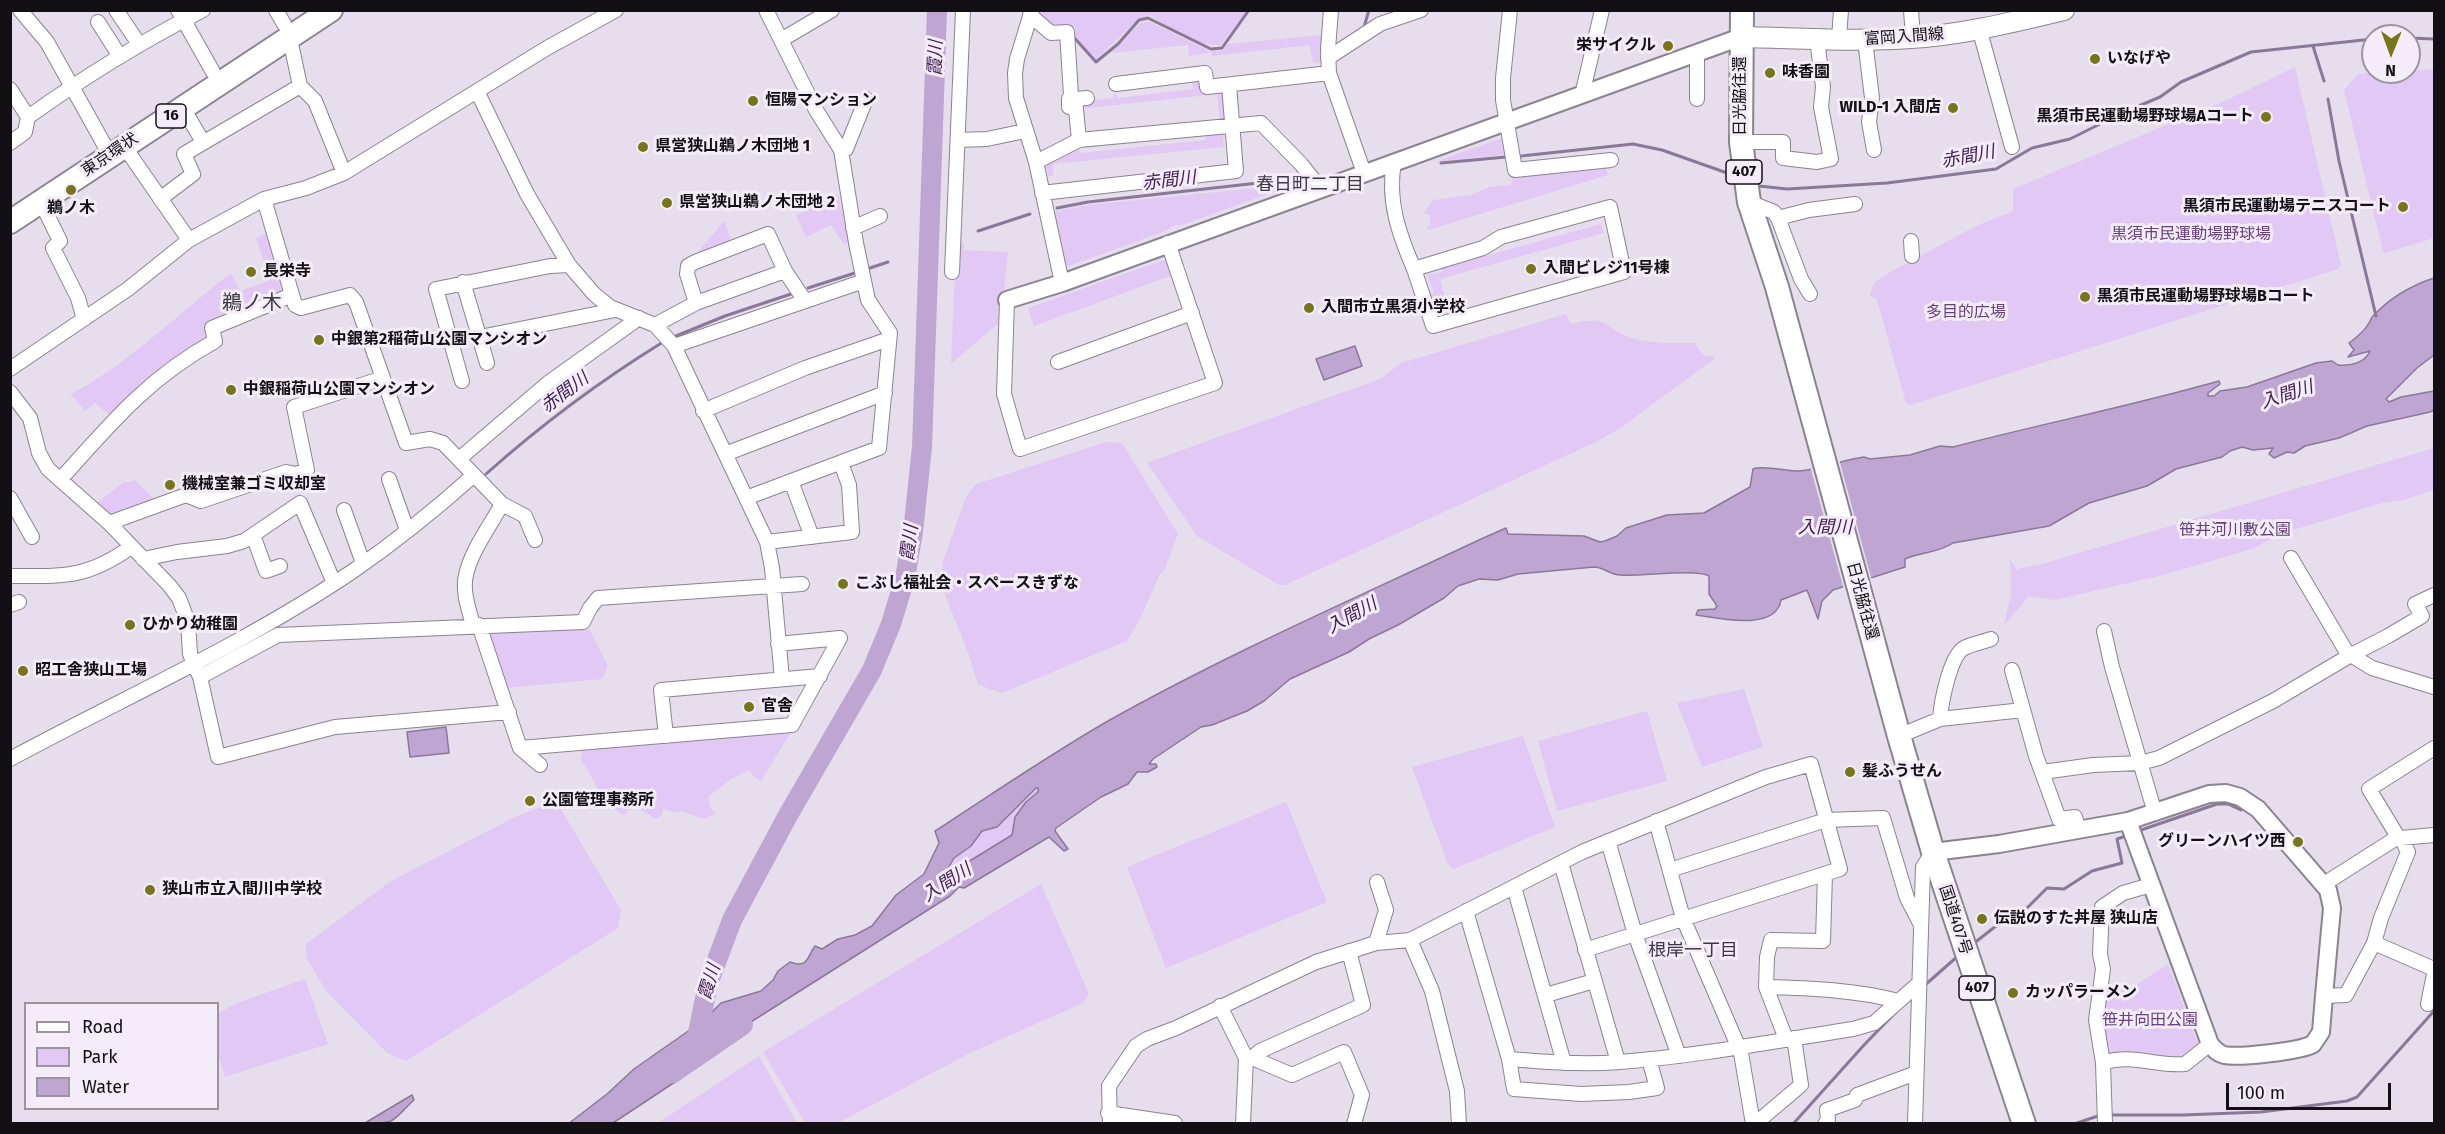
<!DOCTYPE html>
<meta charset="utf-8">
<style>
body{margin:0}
#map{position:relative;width:2445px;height:1134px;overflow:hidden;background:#e6deec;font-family:"Fira Sans",sans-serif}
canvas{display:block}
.frame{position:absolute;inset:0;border:12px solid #121014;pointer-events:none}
.legend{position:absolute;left:24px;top:1002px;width:195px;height:108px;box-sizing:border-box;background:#f4ecf9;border:2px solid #9a949d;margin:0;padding:8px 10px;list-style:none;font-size:18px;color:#121014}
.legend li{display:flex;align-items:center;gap:12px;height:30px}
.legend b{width:30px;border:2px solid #9a949d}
.north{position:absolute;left:2361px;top:24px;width:60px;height:60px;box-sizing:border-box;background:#f4ecf9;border:2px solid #9a949d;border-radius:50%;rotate:181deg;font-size:16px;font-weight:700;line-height:24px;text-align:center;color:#121014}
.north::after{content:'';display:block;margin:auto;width:21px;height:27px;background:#76751a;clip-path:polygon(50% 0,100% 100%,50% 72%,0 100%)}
.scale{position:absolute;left:2226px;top:1083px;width:165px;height:27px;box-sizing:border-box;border:3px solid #121014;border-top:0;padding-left:8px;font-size:18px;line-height:21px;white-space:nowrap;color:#121014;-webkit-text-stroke:4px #f4ecf9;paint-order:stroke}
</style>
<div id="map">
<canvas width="2445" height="1134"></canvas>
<div class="frame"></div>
<ul class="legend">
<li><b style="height:8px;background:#fff"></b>Road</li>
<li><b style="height:16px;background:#e2c8f4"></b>Park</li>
<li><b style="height:16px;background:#bfa5d1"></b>Water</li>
</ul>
<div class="north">N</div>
<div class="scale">100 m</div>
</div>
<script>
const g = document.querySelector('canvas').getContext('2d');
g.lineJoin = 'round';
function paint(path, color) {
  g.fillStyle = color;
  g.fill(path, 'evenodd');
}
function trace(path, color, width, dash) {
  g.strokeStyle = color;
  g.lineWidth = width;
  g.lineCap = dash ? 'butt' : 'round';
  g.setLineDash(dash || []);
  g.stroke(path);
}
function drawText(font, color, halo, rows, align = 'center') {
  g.font = font + ' "Fira Sans","Noto Sans JP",sans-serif';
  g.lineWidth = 6;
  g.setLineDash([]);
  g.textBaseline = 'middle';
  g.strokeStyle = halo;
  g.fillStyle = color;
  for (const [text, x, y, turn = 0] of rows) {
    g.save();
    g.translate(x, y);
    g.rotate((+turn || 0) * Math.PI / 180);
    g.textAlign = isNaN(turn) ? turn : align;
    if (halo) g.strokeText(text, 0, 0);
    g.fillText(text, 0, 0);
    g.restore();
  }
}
const green = new Path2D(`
 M1040 11H1247L1221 45C1197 48 1170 27 1149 15L1140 18 1095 60 1070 29H1051L1040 16Z
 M1148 21 1210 51 1208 53 1189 56 1188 45 1112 53 1139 24Z
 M1322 35V62L1313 63 1310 45 1212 56 1211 51 1224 50 1227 44Z
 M2295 67 2341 265 2338 269 1910 405 1906 403 1877 300 1870 295 1874 283 1887 274 1976 226 2013 211V189L2229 99Z
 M2434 69V238L2385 253 2383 252 2344 90 2358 74Z
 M1192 81 1199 83 1201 93 1223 92 1227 120 1220 121 1217 94 1080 109 1079 102 1113 98V95L1116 94 1117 98 1193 89Z
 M1206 132 1226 133 1227 135 1223 136 1224 147 1053 164V175L1048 176 1047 169H1043L1048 164 1079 146 1080 153 1206 140Z
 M1505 137 1509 154 1435 162Z
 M1605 164 1608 175 1428 230 1427 226 1431 225 1429 214H1423L1433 200 1471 195 1489 187 1511 185 1513 174Z
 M1296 184 1179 226 1177 224 1166 231 1063 268 1051 212 1088 205Z
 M838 194 850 242 844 244 831 225 806 237 796 215Z
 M724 221 731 240 692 259Z
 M1601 224 1604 233 1440 279 1447 306 1434 310 1428 295 1434 293 1427 275 1442 272V268Z
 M269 232 287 292 208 326 210 338 111 416 95 403 85 411 71 394C127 365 180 312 231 273L240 291 270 280 256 238Z
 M964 242V250L1008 252 1001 321 951 364 956 245Z
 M1167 259 1173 275 1034 326 1028 308Z
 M1566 314 1571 324C1612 314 1600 328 1632 338 1652 344 1674 343 1694 343L1705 356H1714V359L1622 427 1598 441 1285 585H1279L1197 536 1148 464 1149 462 1380 379 1401 363Z
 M1106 442 1122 443 1178 534 1164 571 1160 574 1140 619 1127 641 1002 693 978 685 969 655 945 595 942 564 966 497 976 484Z
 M2434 448V490L2403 500 2382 503 2283 533 2252 549 2163 575 2055 600 2029 596 2004 625 2011 594 2010 559 2018 571 2020 568 2042 564Z
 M135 480 155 500 110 519 97 503 124 482H131Z
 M589 629 608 666 602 679 505 688 487 633Z
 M1744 689 1763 747 1702 767 1677 703Z
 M1647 711 1667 781 1557 811 1538 741Z
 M793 729 761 781 754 777 749 770 733 778 709 796V805L715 814 704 819 681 811 678 813 663 809 662 815 656 819 634 805 624 815C600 805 595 778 580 759L582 754 579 747Z
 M1523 736 1555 827 1453 869 1447 862 1412 767Z
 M1038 787 1036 796C1028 801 1020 808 1016 816 1014 821 1016 829 1013 834 1009 839 952 871 946 872L953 858 967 849 982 831Z
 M556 801 621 910 618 928 406 1061 387 1053 326 991 306 957V944L391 881 517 816Z
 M1286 802 1327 902 1166 968 1127 867Z
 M1041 884 1089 994 1083 1003 970 1053 838 1123H805L763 1052Z
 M2168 964 2199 1047 2180 1061 2108 1059 2100 1021 2105 995 2133 987Z
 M305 979 328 1044 225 1077 218 1055V1013L240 1002Z
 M759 1056 797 1123H658Z`);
const water = new Path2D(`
 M2434 278V355L2417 368 2386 399 2389 402 2401 397 2434 391V410L2430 412 2367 426 2339 438 2305 446 2294 453 2287 452 2274 458 2269 454 2273 448 2253 450 2242 447 2230 451 2222 457 2176 469 2147 486 2089 503 2049 526 1953 543C1939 553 1920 552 1905 559V567L1833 590 1822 601 1818 619 1807 590 1781 600C1776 632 1717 618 1696 615L1698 610 1715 609 1717 606 1709 594V576C1696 568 1640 577 1620 575 1610 575 1604 567 1594 567L1518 574 1498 580 1479 579 1458 586 1444 598 1398 625 1369 639 1349 652 1290 679 1264 701 1247 711 1212 725 1201 727 1153 759 1149 764H1156L1157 767 1148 772H1137L1128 784 1101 797 1056 828 1055 831 1068 849 1064 851 1049 837 964 888 959 887 950 896 705 1051 678 1072 676 1076 678 1080 613 1123 568 1124 607 1094 634 1069 704 1020 721 1003 761 991 773 980 778 971 790 962C809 969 807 956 815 946L822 949 838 939 855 935 872 926 896 895 924 874 939 843 935 831C992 794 1049 755 1108 721 1229 653 1356 598 1481 539L1506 528 1508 534 1584 536 1600 542 1605 541 1617 536 1626 528 1667 515 1704 513 1750 487 1753 469C1761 465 1787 471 1799 471 1820 470 1842 460 1864 457L1870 459 1910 455 1940 446 1953 447C2041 424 2131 406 2219 381L2220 384 2208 393V396H2214L2220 391 2247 387 2316 363 2332 361 2338 365C2351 366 2365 363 2370 351L2348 357 2354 350 2349 343C2356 338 2365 330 2369 323 2372 318 2370 319 2374 315 2391 297 2410 286 2434 278ZM1036 788H1038V792L1026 802 1015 817 1012 835 968 862 946 872 954 858 971 846 982 831 997 827Z
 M1355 346 1362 366 1324 380 1316 359Z
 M446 727 449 753 410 757 407 732Z
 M412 1095 414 1100C391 1121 398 1124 365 1123Z`);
const pier = new Path2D(`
 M1839 459 1872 581 1844 590 1810 466Z`);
const stream = new Path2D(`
 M1364 27 1369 10
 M1071 34 1096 62 1118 44 1139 20 1148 18 1211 49 1222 48 1249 10
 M2409 38 2434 39
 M2313 46 2324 81
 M2328 99 2339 161 2376 316
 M1521 156 1633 144 1662 150 1730 174
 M1441 163 1506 157
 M1759 186 1787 189 1887 183 1996 169 2032 148 2070 139 2122 113 2160 97 2181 82 2251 52 2373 39
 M1057 208 1088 202 1285 180
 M978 231 1030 214
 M867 269 888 262
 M808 288 858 272
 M676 336 725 316 791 294
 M486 474C542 424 600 381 663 342
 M2138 831 2217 804H2228L2241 810
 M1973 944 2010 915 2026 909 2047 888 2064 889 2092 871 2122 863 2117 839 2126 836
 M1925 985 1958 956
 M2107 1115H2183L2261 1112 2347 1101 2357 1097 2434 1011
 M1793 1124 1864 1045 1896 1012
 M2074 1124 2101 1115`);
const river = new Path2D(`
 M695 1047 708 984 732 920 787 817 872 670 891 624 905 578 913 532 922 447 937 10
 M673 1073 743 1025`);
const minor = new Path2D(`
 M20 10 47 42 110 155
 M116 10 139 44
 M178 10 213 72
 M276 10 284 24
 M1032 10 1017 59 1015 73 1016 98 1036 162 1062 283
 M1331 10 1328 49 1329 73 1364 173
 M1510 10 1503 78V100L1515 170 1611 160
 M1911 10 1913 38
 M1030 15 1051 33 1067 32 1071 95 1069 99V107
 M98 22 119 55
 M1979 28 2012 147
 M290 39 300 86 315 101 344 173
 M1839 39 1841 10
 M781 40 832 10
 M1865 40 1872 98 1869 122 1874 150
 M1328 58 1380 24 1421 10
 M1116 84 1205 73 1207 87 1329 73
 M10 89 28 117
 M477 91 527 194 569 265 594 294 610 307 655 325 674 346 767 542 772 568 782 679
 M1582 95 1602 10
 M1697 99V54
 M183 108 203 142
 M958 140 987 139 1025 131
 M1079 140 1075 99 1087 98
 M1741 142H1783V158L1817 162 1831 159 1821 107 1823 87 1817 39
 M10 143 25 132 28 117C84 77 141 42 203 10
 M124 146 189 240
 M841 150 846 149 866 99
 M1036 162 1079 140 1261 123 1301 164 1321 189
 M1394 162C1387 201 1399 234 1414 269
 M1042 193 1236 171 1229 85
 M160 199 193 174 184 154 300 86
 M264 199 295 305 301 308 350 295 356 302 406 443 430 439 443 443 502 504 525 516 535 540
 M41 202 60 241 53 248 78 298 84 319
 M1749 202 1774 212 1778 218 1801 279 1810 294
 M1610 207 1624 272 1433 326 1414 269 1483 248 1501 237Z
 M1778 218 1809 210 1855 204
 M853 228 880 216
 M1911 241 1912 256
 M952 272 963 10
 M463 282 487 363
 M1007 300 1004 394 1020 449 1215 383 1168 243
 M696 303 687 274 688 266 695 262 768 234 785 271 805 301
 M655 325 696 303 785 271
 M480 337 615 310
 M674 346 864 281
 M1058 362 1192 313
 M10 369 128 289 189 240 264 199 306 188 344 173 547 48 616 10
 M462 381 436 289 550 266 569 265
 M10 392 30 418 39 453 48 469 109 523 169 585 179 598 188 622 190 654 200 677 218 757 335 727 509 712
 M703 411 805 368 889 339
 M725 454 885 393
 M459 459 548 383 639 318
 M389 479 407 530
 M60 480C110 424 148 378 215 341L212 328 292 295
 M791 481 812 537
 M10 498 32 537
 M746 498 879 448 890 333 868 300 856 243 841 150 816 110 766 10
 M344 510 363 563
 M109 523 186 495 201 501 286 472 296 474 307 470 294 407 383 378
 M253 535 266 571 280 566
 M767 542 852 532 849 485 841 463
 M2291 558 2346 651 2351 655 2388 636 2422 616 2415 604 2434 595
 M143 559 177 552 227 546 244 541 300 503 334 583
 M10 576C63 576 86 579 131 547
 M10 605 19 602
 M473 625C469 610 462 591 466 575 471 551 490 526 502 504
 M479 625 520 748 540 765
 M2104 631 2112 667 2155 813
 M778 644 840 638
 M2012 670 2036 756 2059 819 2075 817 2079 830
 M200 677 278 635 583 622 590 608 598 598 802 584
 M1940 719C1941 703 1950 656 1964 648 1972 644 1983 642 1991 639
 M666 736 661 690 820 676
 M1899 736 1940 719 2023 710
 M520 748 792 725 840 638
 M10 759C125 697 245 644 353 571 395 542 436 509 474 475
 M2043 772 2093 765 2140 763 2159 758 2273 701 2351 655 2372 668 2434 687
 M1656 821 1683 918 1741 1053 1753 1124
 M1608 841 1635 934 1679 1056
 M1561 863 1618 1062
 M1670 870 1826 820 1883 818 1907 898 1920 923
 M2324 884 2398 837 2369 789 2434 748
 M1514 887 1564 1063
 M1466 911 1509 1059 1514 1089 1581 1094 1629 1092 1657 1088 1649 1059
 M1410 940 1432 991 1457 1091 1459 1124
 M1376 943 1386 910 1377 882
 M2374 943 2434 969
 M1766 987 1767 957 1771 940 1823 941 1825 874
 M1546 995 1594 981
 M2324 996 2346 995 2374 943 2381 918 2408 852 2401 838 2434 835
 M2428 1004 2434 974
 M1220 1006 1246 1058 1243 1124
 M1786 1039 1766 987C1810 988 1856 990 1898 1001
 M1246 1058H1252L1292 1075 1344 1052 1362 1095 1354 1124
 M1252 1058 1260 1051 1363 1005 1349 951
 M1509 1059C1546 1062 1583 1065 1620 1062 1698 1056 1775 1041 1853 1029L1874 1023 1918 984
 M2103 1063C2132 1053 2157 1067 2185 1064L2210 1044
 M1108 1113 1175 1123
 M1110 1124 1109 1086 1136 1046 1147 1039 1176 1028 1316 962 1376 943 1410 940 1582 852 1766 777 1811 764 1840 869 1585 950
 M1755 1124 1801 1085 1794 1038
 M1825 1124 1828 1120 1827 1110 1855 1100 1857 1095 1916 1073
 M1915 1124 1923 867 1933 852
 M2105 1124 2103 1063 2096 1020 2103 969 2100 954 2102 907 2123 893 2151 885`);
const tertiary = new Path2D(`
 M1007 300 1062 283 1741 37
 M1933 852 1999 844 2128 821 2209 794 2226 793 2240 797 2258 809 2328 890 2332 908 2324 996 2321 1032 2313 1044C2301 1051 2239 1058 2224 1055 2217 1053 2214 1049 2210 1044L2128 821`);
const secondary = new Path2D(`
 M1741 37C1797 38 1854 42 1911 38 1962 35 2014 22 2064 10`);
const trunk = new Path2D(`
 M1742 10 1741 142 1749 202 1777 287 1899 736 1933 852 2024 1124
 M10 222 331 10`);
const markers = [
 [1668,46,6,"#76751a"],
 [2095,59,6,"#76751a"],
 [1770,73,6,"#76751a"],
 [753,101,6,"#76751a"],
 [1953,108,6,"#76751a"],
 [2266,117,6,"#76751a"],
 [643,147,6,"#76751a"],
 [71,190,6,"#76751a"],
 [667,203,6,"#76751a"],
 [2403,207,6,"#76751a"],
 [1531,269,6,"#76751a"],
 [251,272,6,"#76751a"],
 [2085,297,6,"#76751a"],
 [1309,308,6,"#76751a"],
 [319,340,6,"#76751a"],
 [231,390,6,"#76751a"],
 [170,485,6,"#76751a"],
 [843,584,6,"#76751a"],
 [130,625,6,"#76751a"],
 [23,671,6,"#76751a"],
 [749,707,6,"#76751a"],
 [1850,772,6,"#76751a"],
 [530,801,6,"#76751a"],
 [2298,842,6,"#76751a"],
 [150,890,6,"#76751a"],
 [1982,919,6,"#76751a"],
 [2013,993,6,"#76751a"]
];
const shields = [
 [171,116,30],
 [1744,172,36],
 [1977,988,36]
];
const shieldNames = [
 ["16",171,116],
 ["407",1744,172],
 ["407",1977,988]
];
const streetNames = [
 ["富岡入間線",1904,37,-4],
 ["日光脇往還",1741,96,-90],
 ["東京環状",110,155,-34],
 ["日光脇往還",1862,601,75],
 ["国道407号",1955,920,72]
];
const poiNames = [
 ["栄サイクル",1656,46,"right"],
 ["いなげや",2107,59],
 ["味香園",1782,73],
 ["恒陽マンション",765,101],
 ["WILD-1 入間店",1941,108,"right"],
 ["黒須市民運動場野球場Aコート",2254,117,"right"],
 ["県営狭山鵜ノ木団地 1",655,147],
 ["県営狭山鵜ノ木団地 2",679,203],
 ["黒須市民運動場テニスコート",2391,207,"right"],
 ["鵜ノ木",71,209,"center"],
 ["入間ビレジ11号棟",1543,269],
 ["長栄寺",263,272],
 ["黒須市民運動場野球場Bコート",2097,297],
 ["入間市立黒須小学校",1321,308],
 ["中銀第2稲荷山公園マンシオン",331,340],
 ["中銀稲荷山公園マンシオン",243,390],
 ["機械室兼ゴミ収却室",182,485],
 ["こぶし福祉会・スペースきずな",855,584],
 ["ひかり幼稚園",142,625],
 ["昭工舎狭山工場",35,671],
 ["官舎",761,707],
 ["髪ふうせん",1862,772],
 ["公園管理事務所",542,801],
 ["グリーンハイツ西",2286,842,"right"],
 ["狭山市立入間川中学校",162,890],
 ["伝説のすた丼屋 狭山店",1994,919],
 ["カッパラーメン",2025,993]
];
const parkNames = [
 ["黒須市民運動場野球場",2191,235],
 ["多目的広場",1966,313],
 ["笹井河川敷公園",2235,531],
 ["笹井向田公園",2150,1021]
];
const waterNames = [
 ["霞川",936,58,-88],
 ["赤間川",1968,157,-11],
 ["赤間川",1169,181,-7],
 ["赤間川",565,393,-37],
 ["入間川",2287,395,-18],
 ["入間川",1825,528],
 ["霞川",910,543,-83],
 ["入間川",1352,616,-29],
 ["入間川",947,883,-33],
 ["霞川",710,982,-73]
];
const neighbourhoodNames = [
 ["春日町二丁目",1310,185],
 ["根岸一丁目",1693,951]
];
const quarterNames = [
 ["鵜ノ木",252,303]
];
paint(green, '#e2c8f4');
paint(water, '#bfa5d1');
trace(water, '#8b7898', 1.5);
paint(pier, '#e6deec');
trace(stream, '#8b7898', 3);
trace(river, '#bfa5d1', 20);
trace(minor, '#8a8390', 16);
trace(tertiary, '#8a8390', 20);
trace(secondary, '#8a8390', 22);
trace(trunk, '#8a8390', 26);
trace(minor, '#fff', 14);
trace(tertiary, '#fff', 16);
trace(secondary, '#fff', 20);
trace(trunk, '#fff', 22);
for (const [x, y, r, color] of markers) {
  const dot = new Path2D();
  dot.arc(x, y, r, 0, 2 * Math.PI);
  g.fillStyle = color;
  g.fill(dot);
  trace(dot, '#f4ecf9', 2);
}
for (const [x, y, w] of shields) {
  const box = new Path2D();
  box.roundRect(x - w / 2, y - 12, w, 24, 4.5);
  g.fillStyle = '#f4ecf9';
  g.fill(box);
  trace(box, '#121014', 1.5);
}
drawText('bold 15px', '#121014', null, shieldNames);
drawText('16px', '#121014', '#f4ecf9', streetNames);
drawText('bold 16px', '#121014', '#f4ecf9', poiNames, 'left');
drawText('16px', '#65427a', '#f4ecf9', parkNames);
drawText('italic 18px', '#432056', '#f4ecf9', waterNames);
drawText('18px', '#3d3741', '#f4ecf9', neighbourhoodNames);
drawText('20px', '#3d3741', '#f4ecf9', quarterNames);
</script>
